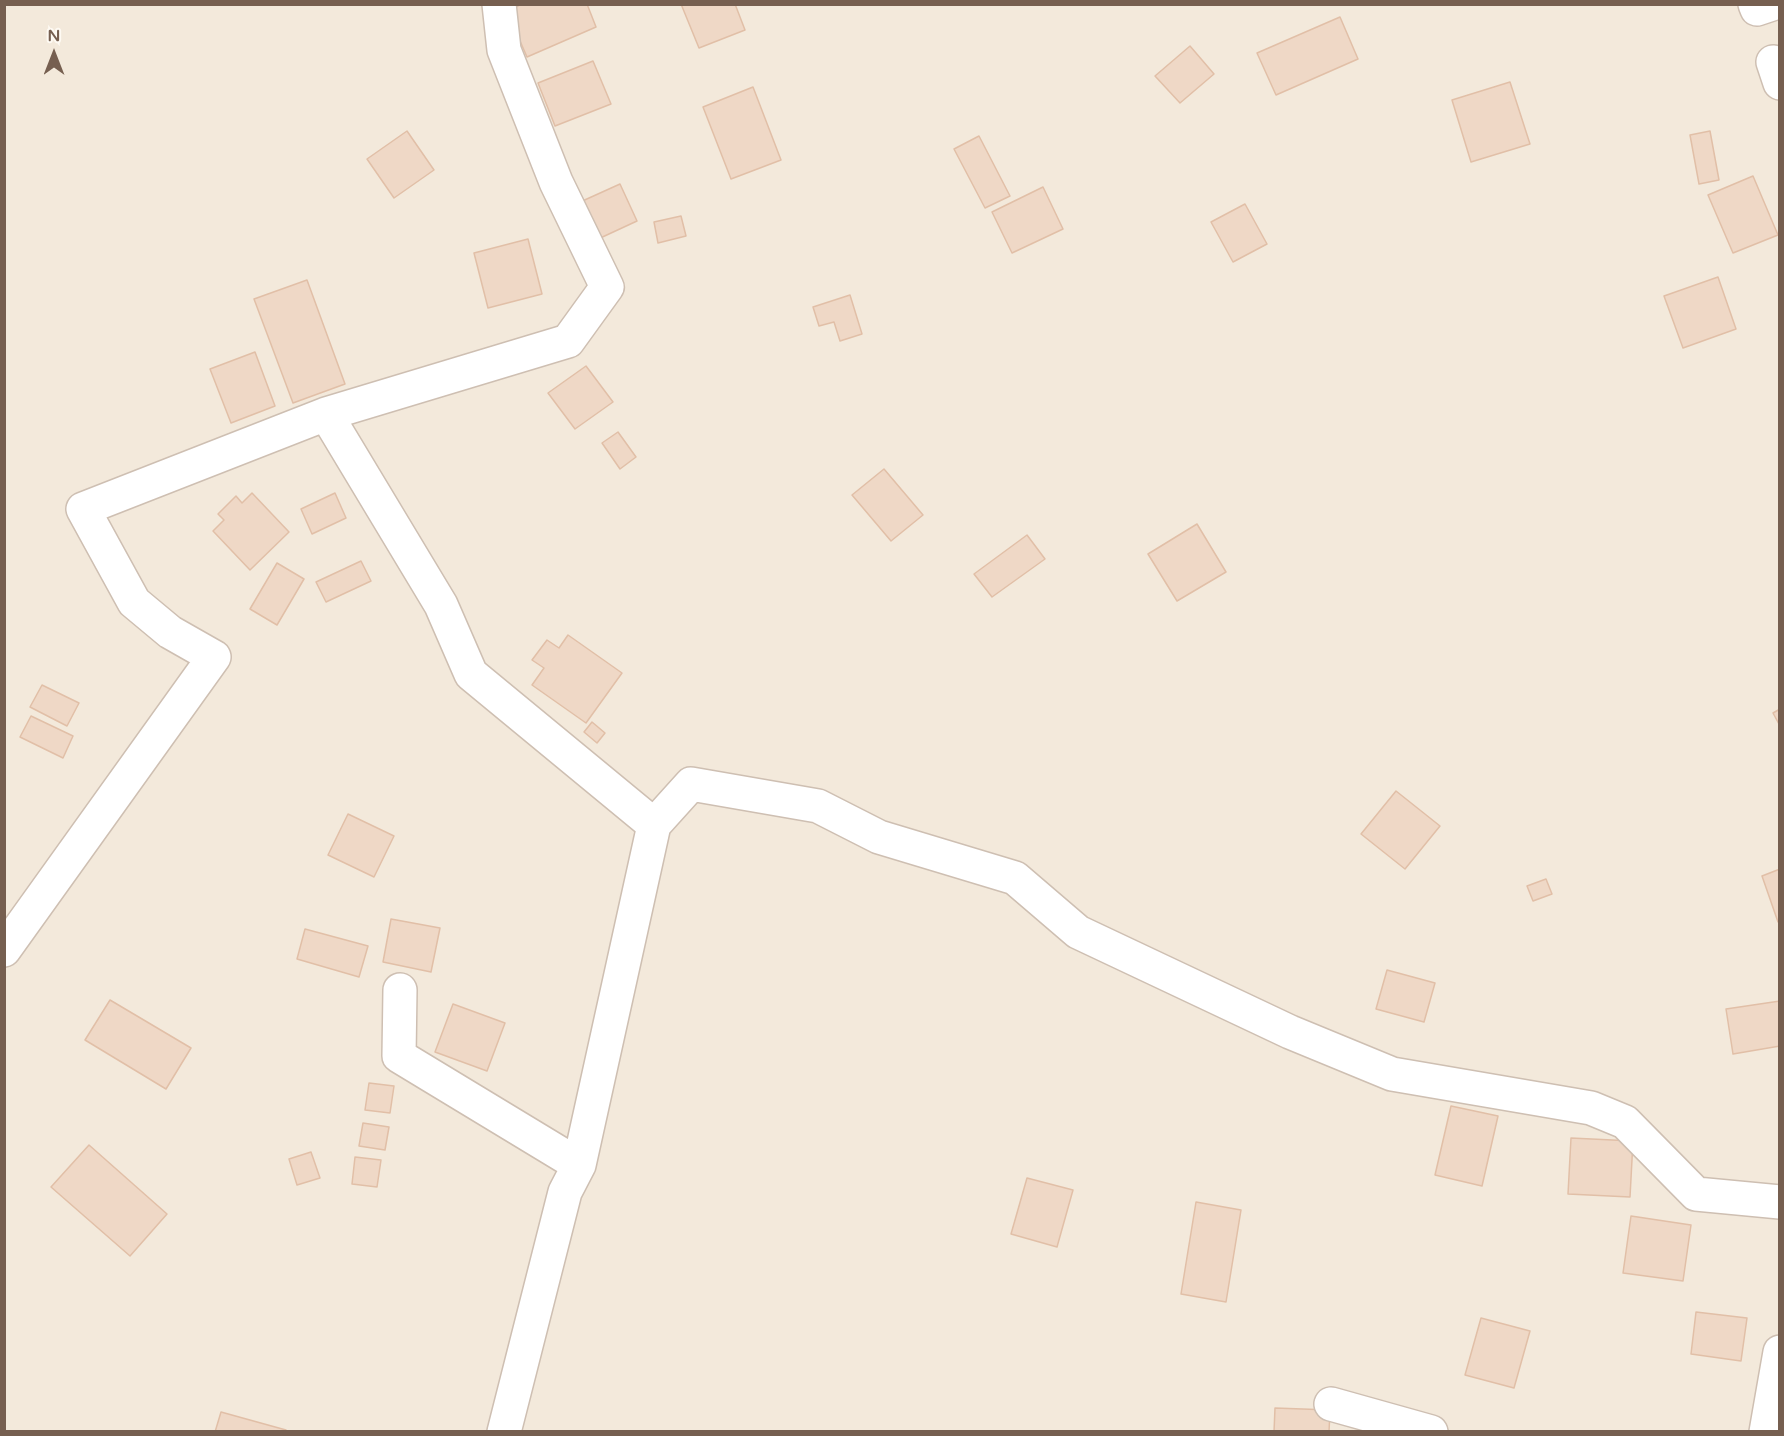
<!DOCTYPE html>
<style>
body{margin:0}
#map{position:relative;width:1784px;height:1436px;overflow:hidden;background:#fcf6ec;font-family:"Varela Round",sans-serif}
canvas{display:block}
.frame{position:absolute;inset:0;border:6px solid #765f50;pointer-events:none}
.north{position:absolute;left:24px;top:24px;width:60px;height:60px;-webkit-text-stroke:4px #fefaf3;paint-order:stroke;rotate:0deg;font-size:16px;font-weight:700;line-height:24px;text-align:center;color:#765f50}
.north::after{content:'';display:block;margin:auto;width:21px;height:27px;background:#765f50;clip-path:polygon(50% 0,100% 100%,50% 72%,0 100%)}
</style>
<div id="map">
<canvas width="1784" height="1436"></canvas>
<div class="frame"></div>
<div class="north">N</div>
</div>
<script>
const g = document.querySelector('canvas').getContext('2d');
g.lineJoin = 'round';
function paint(path, color) {
  g.fillStyle = color;
  g.fill(path, 'evenodd');
}
function trace(path, color, width, dash) {
  g.strokeStyle = color;
  g.lineWidth = width;
  g.lineCap = dash ? 'butt' : 'round';
  g.setLineDash(dash || []);
  g.stroke(path);
}
const residential = new Path2D(`
 M5 5H1779V1431H5Z`);
const building = new Path2D(`
 M522 4H587L596 27 527 57 507 11Z
 M681 4H735L745 30 699 48Z
 M1340 17 1358 59 1276 95 1257 53Z
 M1190 46 1214 74 1180 103 1155 76Z
 M593 61 611 104 555 126 538 83Z
 M1510 82 1530 144 1471 162 1452 100Z
 M753 87 781 160 731 179 703 107Z
 M407 131 434 170 394 198 367 159Z
 M1710 131 1719 180 1699 184 1690 135Z
 M979 136 1010 196 985 208 954 149Z
 M1753 176 1778 235 1733 253 1708 195Z
 M620 184 637 221 596 240 578 203Z
 M1043 187 1063 229 1012 253 992 212Z
 M1245 204 1267 244 1233 262 1211 222Z
 M681 216 686 236 658 243 654 222Z
 M528 239 542 294 488 308 474 253Z
 M1718 277 1736 329 1683 348 1664 296Z
 M307 280 345 384 293 403 254 299Z
 M850 295 862 334 840 341 834 322 819 326 813 307Z
 M255 352 275 406 231 423 210 369Z
 M586 366 613 402 575 429 548 393Z
 M618 432 636 457 620 469 602 443Z
 M884 469 923 515 891 541 852 495Z
 M252 493 289 532 250 570 213 531 224 520 218 514 236 496 242 503Z
 M335 493 346 518 312 534 301 509Z
 M1197 524 1226 572 1177 601 1148 554Z
 M1027 535 1045 559 992 597 974 574Z
 M361 561 371 581 326 602 316 582Z
 M277 563 304 579 277 625 250 609Z
 M568 635 622 673 586 723 532 685 544 668 532 660 547 640 559 648Z
 M42 685 79 703 67 726 30 707Z
 M1780 709V726L1773 713Z
 M31 716 73 736 63 758 20 737Z
 M592 722 605 733 597 743 584 732Z
 M1396 791 1440 826 1405 869 1361 834Z
 M348 814 394 836 374 877 328 855Z
 M1780 869V921L1778 922 1762 876Z
 M1546 879 1552 894 1533 901 1527 886Z
 M391 919 440 928 431 972 383 962Z
 M305 929 368 946 359 977 297 959Z
 M1387 970 1435 983 1424 1022 1376 1009Z
 M110 1000 191 1048 166 1089 85 1040Z
 M1780 1001V1046L1733 1054 1726 1009Z
 M453 1004 505 1023 487 1071 435 1052Z
 M369 1083 394 1086 390 1113 365 1110Z
 M1451 1106 1498 1116 1482 1186 1435 1175Z
 M363 1123 389 1127 385 1150 359 1146Z
 M1571 1138 1633 1141 1630 1197 1568 1194Z
 M89 1145 167 1214 130 1256 51 1187Z
 M311 1152 320 1178 297 1185 289 1159Z
 M355 1157 381 1160 377 1187 352 1184Z
 M1027 1178 1073 1190 1057 1247 1011 1234Z
 M1196 1202 1241 1210 1226 1302 1181 1294Z
 M1631 1216 1691 1225 1683 1281 1623 1273Z
 M1696 1312 1747 1318 1741 1361 1691 1354Z
 M1481 1318 1530 1331 1514 1388 1465 1375Z
 M1275 1408 1330 1410 1329 1432H1274Z
 M221 1412 286 1430V1432H215Z`);
const street = new Path2D(`
 M1755 4 1757 9 1772 4
 M1773 62 1780 83
 M326 414 441 605 471 674 654 825 579 1165 565 1192 504 1432
 M654 825 691 784 818 806 879 837 1015 878 1078 932 1290 1032 1392 1074 1591 1108 1625 1122 1696 1194 1780 1202
 M4 950 214 657 170 632 134 602 83 509 326 414 568 341 607 287 556 182 504 50 499 4
 M400 990 399 1056 579 1165
 M1331 1404 1431 1432
 M1766 1432 1780 1352`);
paint(residential, '#f3e9db');
paint(building, '#efd8c6');
trace(building, '#e1bfa7', 1.5);
trace(street, '#cebfb2', 36);
trace(street, '#fff', 33);
</script>
